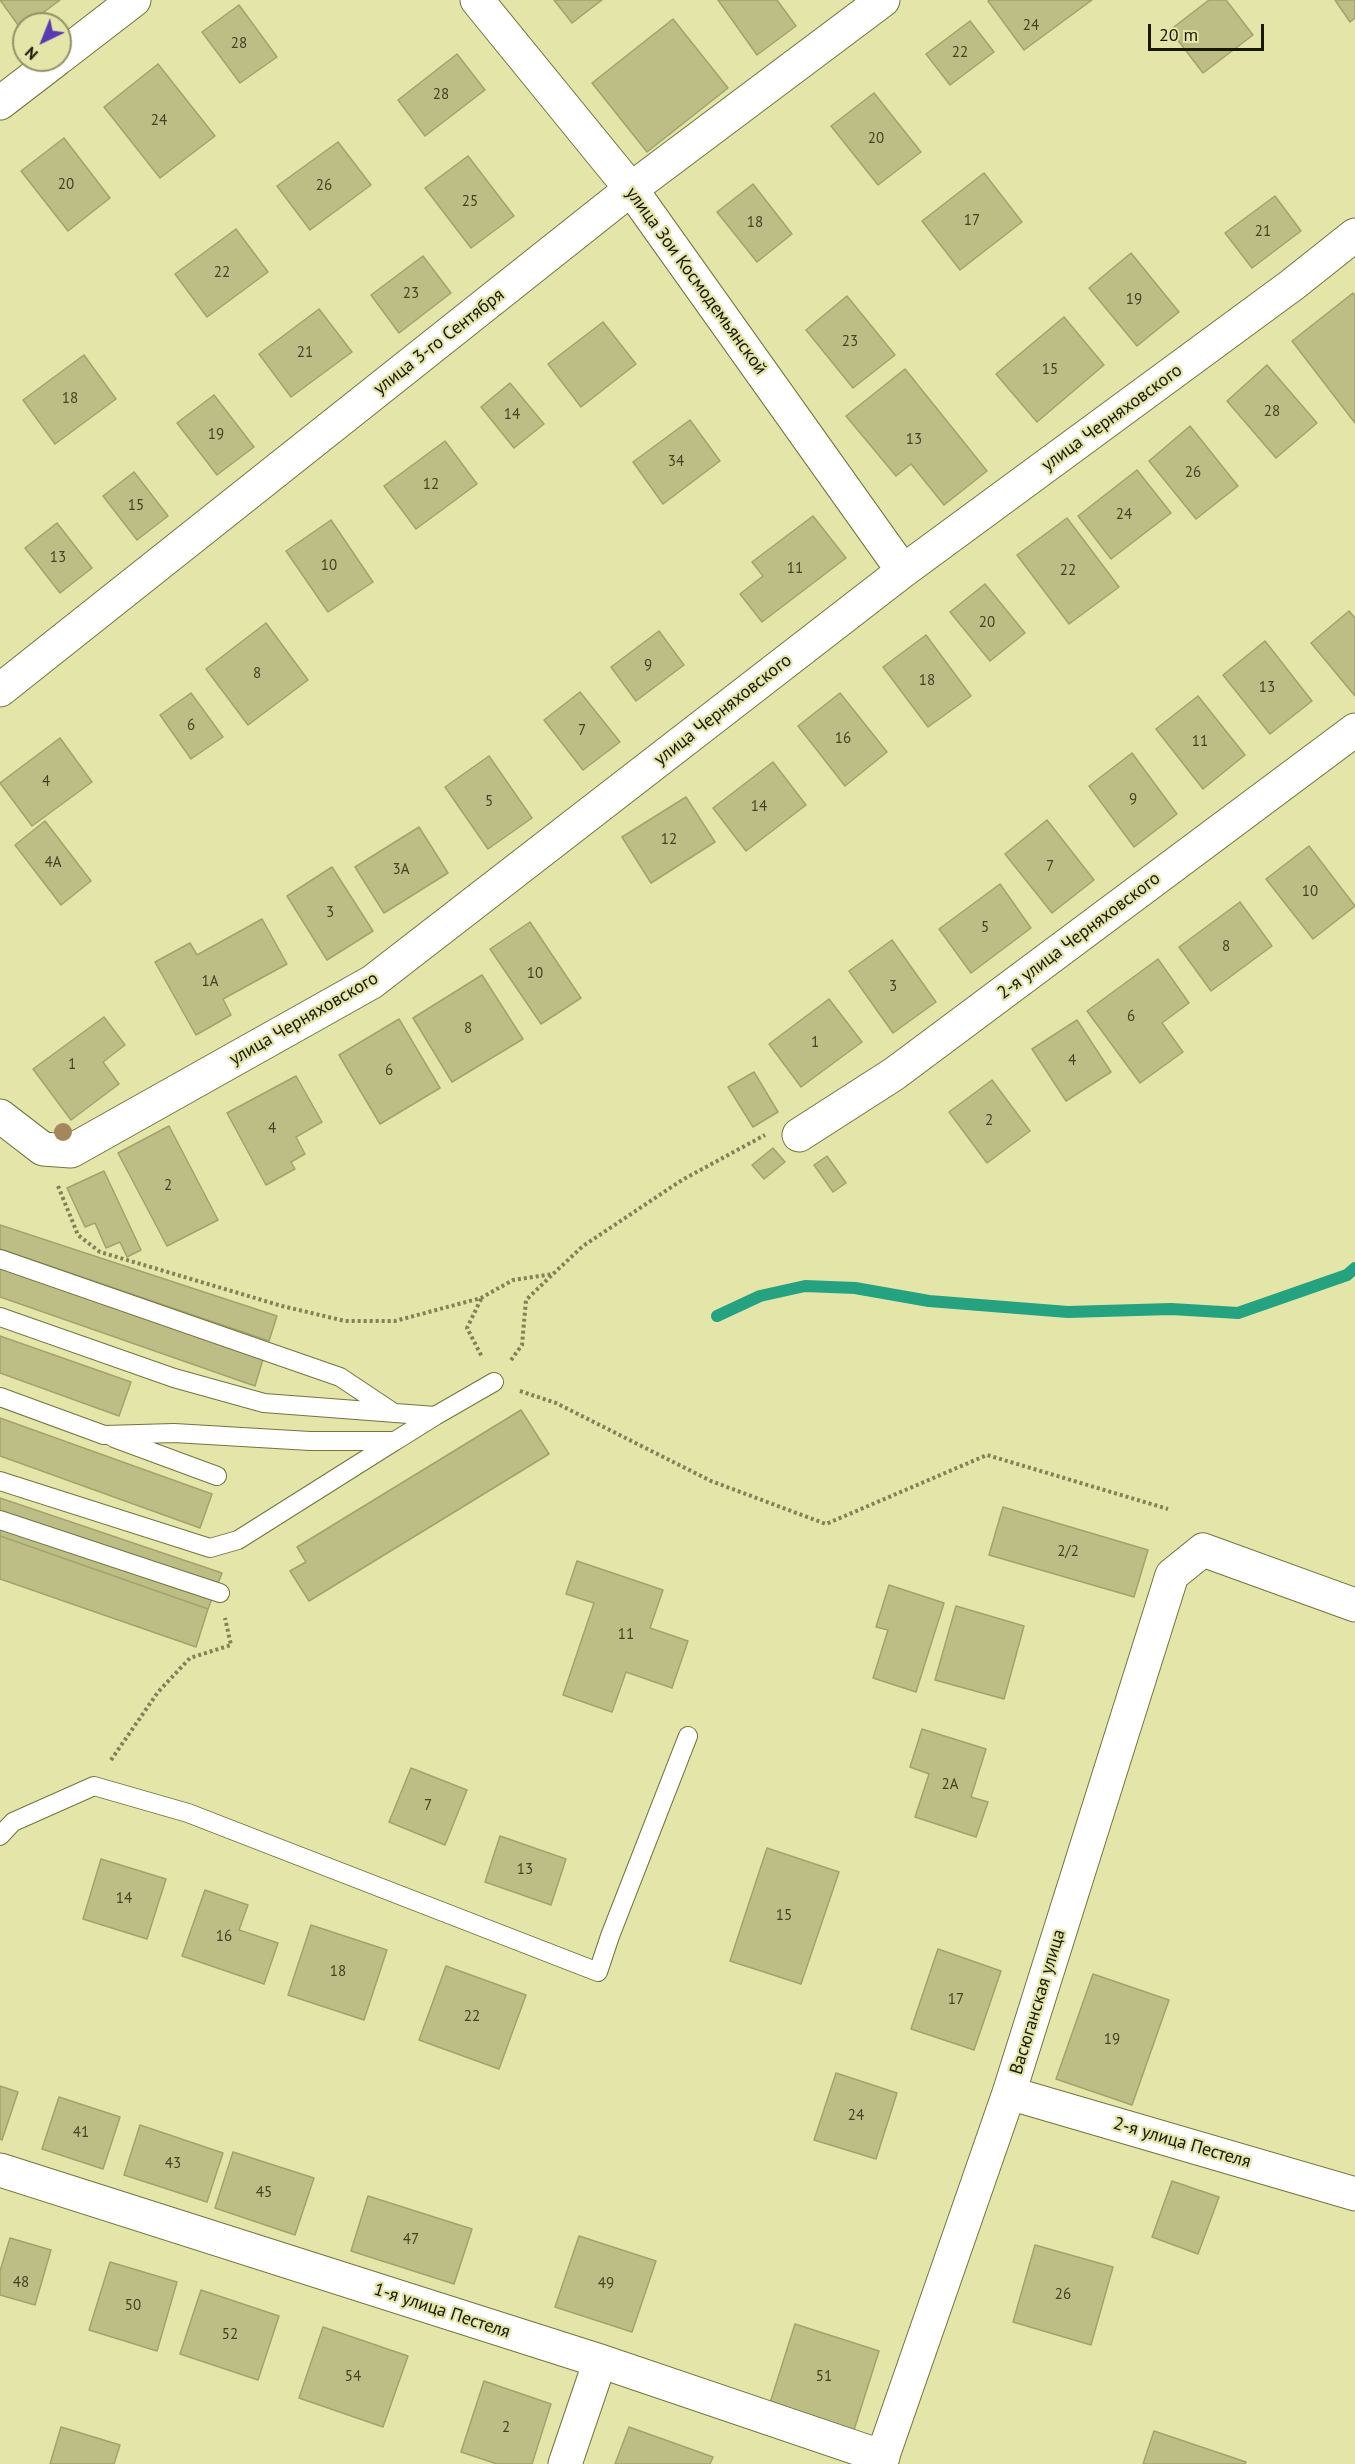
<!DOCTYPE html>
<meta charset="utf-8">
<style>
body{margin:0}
#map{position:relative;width:1355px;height:2464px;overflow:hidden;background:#e3e5a9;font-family:"PT Sans",sans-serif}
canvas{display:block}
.north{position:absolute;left:12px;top:12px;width:60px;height:60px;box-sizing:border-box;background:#e3e5a9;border:2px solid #929367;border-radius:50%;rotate:223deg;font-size:16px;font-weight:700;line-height:24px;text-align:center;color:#191903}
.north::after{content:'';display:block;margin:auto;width:21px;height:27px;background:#593ab2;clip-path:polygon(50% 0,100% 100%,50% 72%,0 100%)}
.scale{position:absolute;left:1148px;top:24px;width:116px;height:27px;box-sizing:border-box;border:3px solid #191903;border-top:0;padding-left:8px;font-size:18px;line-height:21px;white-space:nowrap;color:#191903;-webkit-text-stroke:4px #e3e5a9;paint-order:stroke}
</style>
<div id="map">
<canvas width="1355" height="2464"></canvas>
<div class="north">N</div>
<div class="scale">20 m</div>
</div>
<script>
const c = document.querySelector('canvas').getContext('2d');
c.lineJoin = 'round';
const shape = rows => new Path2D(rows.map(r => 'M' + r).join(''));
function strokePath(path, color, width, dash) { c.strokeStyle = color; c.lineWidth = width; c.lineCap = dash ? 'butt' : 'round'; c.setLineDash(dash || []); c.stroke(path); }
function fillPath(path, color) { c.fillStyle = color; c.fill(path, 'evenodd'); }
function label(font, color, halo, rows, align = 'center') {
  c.font = font + ' "PT Sans",sans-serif'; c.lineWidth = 4.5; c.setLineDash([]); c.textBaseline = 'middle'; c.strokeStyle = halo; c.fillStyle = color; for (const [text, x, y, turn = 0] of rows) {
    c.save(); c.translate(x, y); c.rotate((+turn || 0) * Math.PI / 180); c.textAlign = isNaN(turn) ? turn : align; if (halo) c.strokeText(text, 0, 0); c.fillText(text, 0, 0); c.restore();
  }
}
strokePath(shape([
 [717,1316,760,1296,805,1286,855,1288,929,1301,1068,1312,1171,1309,1238,1313,1347,1275,1355,1268]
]), '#25a380', 12);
const building = shape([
 [0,0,60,0,28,24,24,24,21,29,0,0],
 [554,0,602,0,572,23,554,0],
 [718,0,777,0,796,26,757,55,718,0],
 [990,0,1092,0,1024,50,988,1,990,0],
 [1209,0,1226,0,1253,35,1203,73,1170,30,1209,0],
 [1335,0,1355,0,1355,18,1350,22,1335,0],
 [239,5,277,57,240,83,202,32,239,5],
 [673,19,728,88,647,152,592,83,673,19],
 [970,21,994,52,950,85,926,54,970,21],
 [457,54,485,90,425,136,398,100,457,54],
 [158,64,215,136,160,178,104,107,158,64],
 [874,93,921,152,878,185,831,126,874,93],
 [64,138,110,198,68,231,21,171,64,138],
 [338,142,371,185,310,230,277,186,338,142],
 [468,156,514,216,471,248,425,188,468,156],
 [984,173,1022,222,960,270,922,221,984,173],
 [753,184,792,234,757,262,717,212,753,184],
 [1275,196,1301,231,1252,268,1225,233,1275,196],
 [236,229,268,272,207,317,175,274,236,229],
 [1131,253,1179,312,1137,346,1089,288,1131,253],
 [423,256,451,293,399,333,371,295,423,256],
 [1353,293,1355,296,1355,423,1292,341,1353,293],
 [847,296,895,355,853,388,806,330,847,296],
 [319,309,352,352,291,397,259,354,319,309],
 [1064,317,1104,365,1037,422,996,374,1064,317],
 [603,322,636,364,581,407,548,364,603,322],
 [84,355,116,399,55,444,23,400,84,355],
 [1267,365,1317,423,1276,458,1227,401,1267,365],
 [905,369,987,471,944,505,911,464,896,476,846,416,905,369],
 [510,383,544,424,514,448,481,407,510,383],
 [214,395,254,447,217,475,177,423,214,395],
 [690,420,720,461,663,504,633,462,690,420],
 [1190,426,1238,486,1196,519,1149,461,1190,426],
 [445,441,477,484,416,529,384,486,445,441],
 [1137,470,1171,513,1111,559,1078,516,1137,470],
 [134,472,168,516,137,540,103,496,134,472],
 [813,516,846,558,762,622,740,594,763,576,752,562,813,516],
 [1067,518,1119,587,1069,624,1017,555,1067,518],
 [331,520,373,582,328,612,286,551,331,520],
 [57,523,92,568,60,593,25,548,57,523],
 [985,584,1025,633,990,661,950,612,985,584],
 [1349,611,1355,618,1355,696,1311,643,1349,611],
 [266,623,308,680,248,725,206,669,266,623],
 [659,631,684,665,636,701,611,667,659,631],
 [926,635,971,696,928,727,883,667,926,635],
 [1265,641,1312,701,1270,734,1223,675,1265,641],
 [580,692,620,742,583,770,544,720,580,692],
 [191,693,223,737,191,759,160,715,191,693],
 [840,693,887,752,845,786,798,726,840,693],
 [1198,696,1245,755,1203,789,1156,729,1198,696],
 [60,738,92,782,32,826,0,783,60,738],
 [1132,753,1177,814,1134,847,1089,786,1132,753],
 [489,756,532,818,488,849,445,787,489,756],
 [773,762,806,805,746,851,713,808,773,762],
 [686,797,715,842,651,883,622,837,686,797],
 [1047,820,1094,880,1052,913,1005,854,1047,820],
 [45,821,91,881,61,905,15,845,45,821],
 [419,827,448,873,384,913,355,867,419,827],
 [1309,846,1355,906,1313,939,1266,879,1309,846],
 [332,867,373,931,327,960,287,896,332,867],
 [1000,884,1031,928,971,973,939,929,1000,884],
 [1240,902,1272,946,1211,991,1179,947,1240,902],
 [262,919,287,964,223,999,231,1015,196,1035,155,962,190,943,197,955,262,919],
 [530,922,581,998,541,1024,490,949,530,922],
 [892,940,936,1002,893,1033,849,971,892,940],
 [1158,959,1189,1003,1162,1023,1183,1052,1140,1083,1087,1011,1158,959],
 [482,975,523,1039,452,1082,413,1018,482,975],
 [829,999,862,1042,801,1087,769,1044,829,999],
 [104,1017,125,1045,103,1062,119,1084,71,1120,33,1069,104,1017],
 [399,1019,440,1088,380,1124,339,1055,399,1019],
 [1077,1020,1111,1072,1066,1101,1032,1049,1077,1020],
 [754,1072,778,1112,753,1127,728,1087,754,1072],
 [296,1076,322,1122,296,1137,305,1154,291,1162,295,1169,266,1185,227,1113,296,1076],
 [992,1080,1030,1131,987,1163,949,1112,992,1080],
 [169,1126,218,1220,167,1246,118,1153,169,1126],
 [773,1148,785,1162,764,1179,752,1165,773,1148],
 [827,1156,846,1183,833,1192,814,1165,827,1156],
 [104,1171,141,1250,127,1257,120,1242,106,1248,95,1223,85,1227,67,1188,104,1171],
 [0,1225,277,1316,269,1341,0,1249,0,1225],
 [0,1268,263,1359,255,1386,0,1297,0,1268],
 [0,1336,131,1382,119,1416,0,1373,0,1336],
 [521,1410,549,1454,309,1601,290,1571,306,1562,297,1547,521,1410],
 [0,1418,212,1494,200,1528,0,1456,0,1418],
 [0,1498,222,1573,208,1609,0,1536,0,1498],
 [1003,1507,1148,1550,1134,1597,989,1555,1003,1507],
 [0,1536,208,1609,196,1647,0,1579,0,1536],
 [577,1561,663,1590,650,1628,688,1641,672,1688,626,1672,612,1712,563,1695,594,1603,566,1594,577,1561],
 [889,1585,944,1603,916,1692,873,1678,888,1630,876,1627,889,1585],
 [956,1606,1024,1626,1004,1699,935,1680,956,1606],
 [922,1729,986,1749,971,1797,988,1802,976,1837,915,1817,929,1774,910,1767,922,1729],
 [411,1768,467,1790,445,1845,389,1822,411,1768],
 [500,1836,566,1859,551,1905,485,1882,500,1836],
 [767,1848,839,1872,801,1984,730,1961,767,1848],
 [101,1859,166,1879,147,1939,83,1919,101,1859],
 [205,1890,248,1905,239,1930,278,1943,264,1984,182,1956,205,1890],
 [311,1925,387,1950,364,2020,288,1995,311,1925],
 [938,1949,1001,1971,974,2050,911,2029,938,1949],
 [446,1966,526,1995,499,2069,419,2040,446,1966],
 [1093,1974,1169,2000,1132,2105,1056,2079,1093,1974],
 [836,2073,897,2093,876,2159,814,2140,836,2073],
 [0,2086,18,2092,2,2140,0,2139,0,2086],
 [59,2097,120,2117,103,2169,42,2149,59,2097],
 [140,2125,223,2153,207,2202,124,2175,140,2125],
 [233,2152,314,2178,295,2235,215,2208,233,2152],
 [1172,2181,1219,2197,1198,2254,1152,2237,1172,2181],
 [368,2196,472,2229,454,2284,351,2251,368,2196],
 [579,2236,656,2261,632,2332,555,2307,579,2236],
 [10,2238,51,2250,35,2305,0,2295,0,2271,10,2238],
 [1035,2245,1113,2267,1091,2345,1013,2322,1035,2245],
 [110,2262,177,2282,157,2351,89,2330,110,2262],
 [201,2290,279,2316,258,2380,180,2354,201,2290],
 [795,2324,879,2351,854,2430,770,2403,795,2324],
 [323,2327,408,2356,383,2427,299,2398,323,2327],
 [484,2381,551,2404,532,2464,497,2464,461,2452,484,2381],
 [61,2427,120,2445,114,2464,50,2464,61,2427],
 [629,2427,713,2457,710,2464,615,2464,629,2427],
 [1154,2431,1246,2462,1245,2464,1143,2464,1154,2431]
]);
fillPath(building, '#bdbe85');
strokePath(building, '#a2a36a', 1.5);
const service = shape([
 [0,1259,340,1377,394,1413],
 [0,1317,174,1378,264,1403,435,1416,494,1382],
 [0,1397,104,1435,174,1433,310,1441,395,1441,435,1416],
 [114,1438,217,1476],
 [0,1481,210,1548,238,1540,395,1441],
 [0,1520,220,1593],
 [0,1836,13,1822,94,1786,188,1813,598,1972,610,1936,688,1736]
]);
const minor = shape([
 [477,0,631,189,903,571],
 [60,57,134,0],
 [0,103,56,60],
 [0,690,631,189,883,0],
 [0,1116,43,1149,71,1151,372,982,903,571,1292,285,1355,235],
 [799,1135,894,1074,1355,730],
 [1009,2093,1355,2194],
 [0,2170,600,2361,883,2457],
 [565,2464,600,2361],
 [880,2464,1009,2093,1172,1575,1203,1550,1355,1605]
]);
strokePath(service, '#74743d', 20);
strokePath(minor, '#74743d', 35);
strokePath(shape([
 [58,1186,78,1235,100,1252,282,1306,345,1321,395,1321,481,1298,513,1280,553,1274,583,1246,682,1180,765,1135],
 [481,1299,467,1328,482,1357],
 [511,1360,522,1345,526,1300,552,1275],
 [520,1391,556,1403,711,1481,826,1524,987,1455,1168,1509],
 [111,1760,158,1692,190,1658,231,1645,225,1618]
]), '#818258', 4, [3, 3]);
strokePath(service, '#fff', 18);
strokePath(minor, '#fff', 33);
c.fillStyle = '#a4875a';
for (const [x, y] of [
 [63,1132]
]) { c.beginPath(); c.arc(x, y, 9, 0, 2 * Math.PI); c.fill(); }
label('15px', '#424224', null, [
 ["24",1031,26],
 ["28",239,44],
 ["22",960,53],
 ["28",441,95],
 ["24",159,121],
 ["20",876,139],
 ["20",66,185],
 ["26",324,186],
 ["25",470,202],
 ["17",972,221],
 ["18",755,223],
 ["21",1263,232],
 ["22",222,273],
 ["23",411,294],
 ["19",1134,300],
 ["23",850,342],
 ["21",305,353],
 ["15",1050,370],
 ["18",70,399],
 ["28",1272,412],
 ["14",512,415],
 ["19",216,435],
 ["13",914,440],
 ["34",676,462],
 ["26",1193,473],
 ["12",431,485],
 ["15",136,506],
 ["24",1124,515],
 ["13",58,558],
 ["10",329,566],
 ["11",795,569],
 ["22",1068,571],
 ["20",987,623],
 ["9",648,666],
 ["8",257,674],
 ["18",927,681],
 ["13",1267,688],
 ["6",191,726],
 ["7",582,731],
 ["16",843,739],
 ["11",1200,742],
 ["4",46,782],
 ["9",1133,800],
 ["5",489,802],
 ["14",759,807],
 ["12",669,840],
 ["4А",53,863],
 ["7",1050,867],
 ["3А",401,870],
 ["10",1310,892],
 ["3",330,913],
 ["5",985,928],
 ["8",1226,947],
 ["10",535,974],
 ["1А",210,982],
 ["3",893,987],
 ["6",1131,1017],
 ["8",468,1029],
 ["1",815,1043],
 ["4",1072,1061],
 ["1",72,1065],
 ["6",389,1071],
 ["2",989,1121],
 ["4",272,1129],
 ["2",168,1186],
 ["2/2",1068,1552],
 ["11",626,1635],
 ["2А",950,1785],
 ["7",428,1806],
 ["13",525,1870],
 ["14",124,1899],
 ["15",784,1916],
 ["16",224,1937],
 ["18",338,1972],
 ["17",956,2000],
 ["22",472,2017],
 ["19",1112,2040],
 ["24",856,2116],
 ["41",81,2133],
 ["43",173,2164],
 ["45",264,2193],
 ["47",411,2240],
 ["48",21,2283],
 ["49",606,2284],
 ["26",1063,2295],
 ["50",133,2306],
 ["52",230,2335],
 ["54",353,2377],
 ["51",824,2377],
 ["2",506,2428]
]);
label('18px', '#191903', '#e3e5a9', [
 ["улица Зои Космодемьянской",696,281,54],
 ["улица 3-го Сентября",439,342,-38],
 ["улица Черняховского",1112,418,-36],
 ["улица Черняховского",723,710,-38],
 ["2-я улица Черняховского",1079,936,-37],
 ["улица Черняховского",304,1019,-30],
 ["Васюганская улица",1038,2002,-73],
 ["2-я улица Пестеля",1182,2143,16],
 ["1-я улица Пестеля",442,2311,18]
]);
</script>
